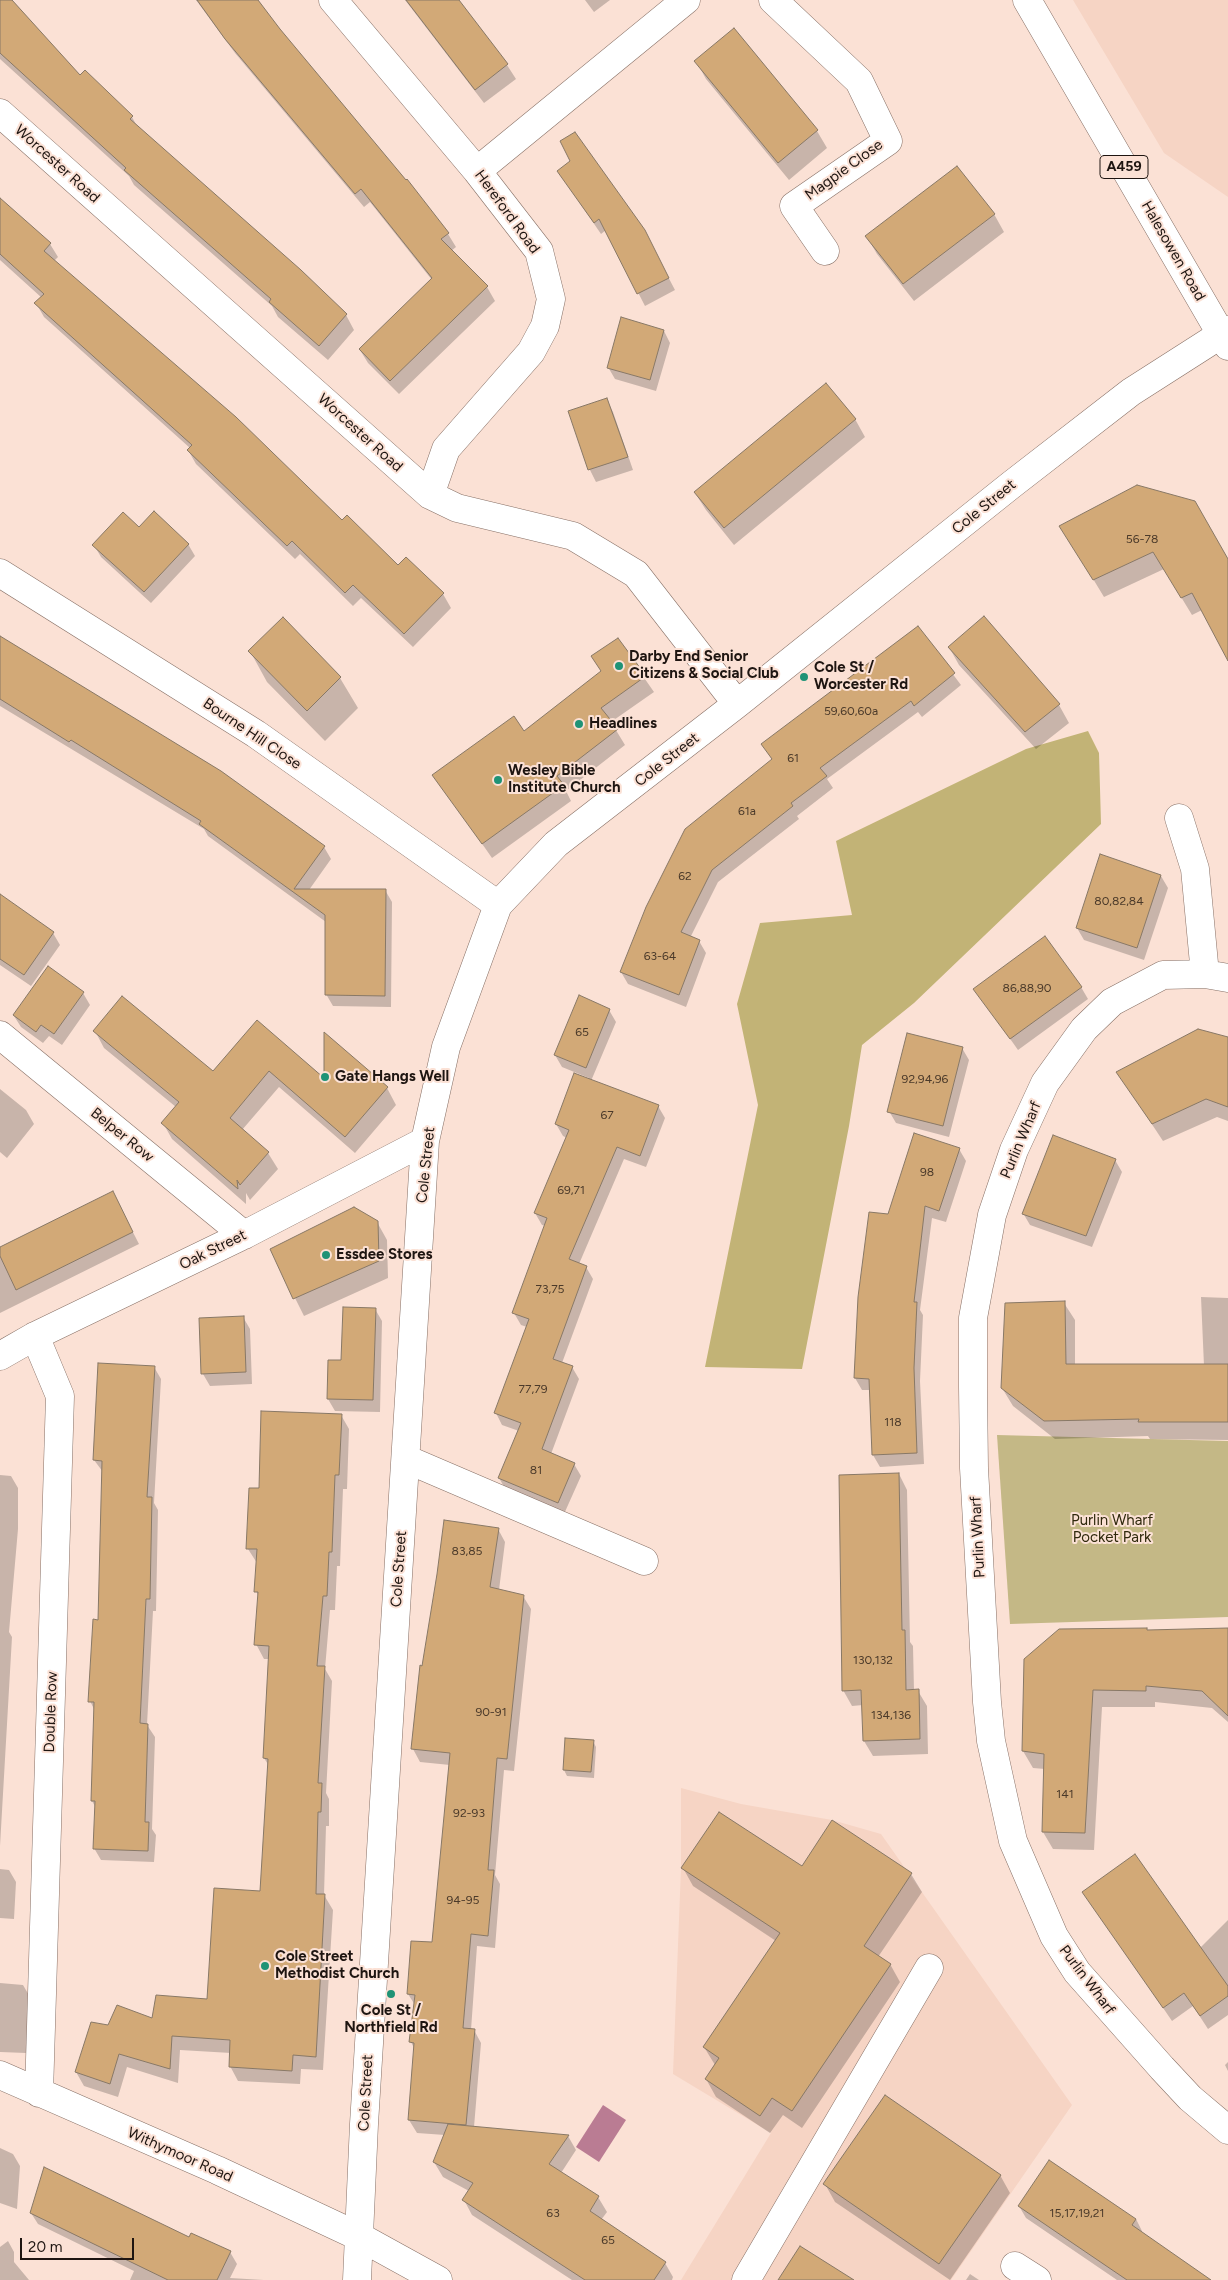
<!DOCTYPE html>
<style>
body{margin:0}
#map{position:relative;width:1228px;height:2280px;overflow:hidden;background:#fbe1d5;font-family:Figtree,sans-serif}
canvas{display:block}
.scale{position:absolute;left:20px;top:2238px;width:114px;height:22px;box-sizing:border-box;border:2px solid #1e1511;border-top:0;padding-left:6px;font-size:15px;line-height:18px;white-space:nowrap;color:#1e1511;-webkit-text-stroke:4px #fbe1d5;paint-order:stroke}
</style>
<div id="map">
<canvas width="1228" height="2280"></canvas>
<div class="scale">20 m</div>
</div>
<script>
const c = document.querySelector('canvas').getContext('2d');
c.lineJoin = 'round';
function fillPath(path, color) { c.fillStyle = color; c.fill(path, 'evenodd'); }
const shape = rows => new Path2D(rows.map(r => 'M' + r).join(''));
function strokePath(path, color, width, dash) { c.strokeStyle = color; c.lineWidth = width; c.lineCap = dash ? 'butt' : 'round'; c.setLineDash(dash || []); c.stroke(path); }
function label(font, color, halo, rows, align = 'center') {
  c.font = font + ' Figtree,sans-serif'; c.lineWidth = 4; c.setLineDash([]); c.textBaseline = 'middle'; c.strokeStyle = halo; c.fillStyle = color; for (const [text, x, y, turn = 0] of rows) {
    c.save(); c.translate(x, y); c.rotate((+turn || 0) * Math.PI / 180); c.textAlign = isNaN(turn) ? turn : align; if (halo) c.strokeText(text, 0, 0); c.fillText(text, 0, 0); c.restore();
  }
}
fillPath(shape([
 [1073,0,1228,0,1228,197,1164,153],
 [681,1788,741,1804,832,1820,881,1834,1072,2105,951,2280,681,2280,771,2133,673,2074,681,1868]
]), '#f6d4c4');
fillPath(shape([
 [997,1435,1228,1441,1228,1617,1010,1624]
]), '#c4b886');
fillPath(shape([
 [1088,731,1099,753,1101,824,914,1003,862,1045,849,1126,802,1369,705,1367,758,1105,737,1004,760,923,852,915,836,841,1026,749]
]), '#c2b376');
fillPath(shape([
 [603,2105,626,2120,599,2162,576,2147]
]), '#ba7c93');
fillPath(shape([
 [196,0,255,0,405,182,407,181,448,234,456,247,451,251,487,287,495,301,399,394,368,363,360,350,432,280,370,202,364,207,235,53],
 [405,0,457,0,507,65,516,79,484,103],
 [585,0,610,0,594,12],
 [0,9,80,77,85,72,132,117,138,128,346,315,354,330,328,360,278,317,272,306,134,185,129,176,0,59],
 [696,61,817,131,827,148,789,180,706,79],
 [558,171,644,231,675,290,645,306,606,230,601,234],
 [0,200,50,244,58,257,54,261,342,522,398,567,443,594,451,608,413,647,361,598,353,606,300,554,295,559,196,464,188,450,190,448,44,317,36,303,42,298,0,260],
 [994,214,1004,232,914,301,877,254,867,237],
 [664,331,670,343,656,391,615,379,608,367],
 [607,400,613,412,633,470,596,482,590,470,569,412],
 [855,419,865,437,734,545,706,510,695,493],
 [1061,526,1228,561,1228,658,1202,610,1192,615,1164,569,1104,597],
 [139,529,188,544,195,556,151,603,101,557,94,545],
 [918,628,961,685,922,717,918,712,827,779,833,788,797,816,799,819,718,882,690,938,699,941,706,953,686,1007,628,984,621,972,773,761,762,744],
 [0,638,222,772,324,847,331,859,309,890,385,890,392,902,391,1007,333,1006,326,994,326,922,208,836,204,829,0,706],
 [617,639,654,692,611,722,625,745,566,791,571,801,492,858,434,775,524,733,602,672],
 [949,647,1059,705,1069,723,1036,749,959,665],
 [250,651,340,678,358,708,325,741,267,682],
 [1161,876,1168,888,1144,960,1084,940,1077,928],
 [0,896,53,933,60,945,31,986,0,965],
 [48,968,83,993,90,1005,62,1045,49,1036,43,1043,21,1027,14,1016],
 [1081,987,1088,999,1018,1050,975,989],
 [609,1010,616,1022,591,1081,658,1106,665,1118,646,1167,624,1159,579,1264,586,1267,593,1279,562,1363,572,1367,579,1379,551,1454,574,1464,581,1476,564,1514,506,1490,499,1478,519,1431,502,1425,496,1413,527,1327,521,1325,514,1313,546,1226,542,1225,535,1213,567,1138,563,1136,556,1124,589,1078,562,1067,555,1055],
 [257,1022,326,1080,387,1088,396,1105,355,1153,279,1087,242,1130,268,1153,278,1169,250,1200,246,1193,246,1204,172,1139,163,1123,176,1107,104,1048,95,1031,214,1073],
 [1228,1038,1228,1121,1217,1117,1163,1141,1118,1073],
 [962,1048,969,1060,949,1137,896,1123,889,1111],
 [0,1089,26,1110,34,1124,7,1158,0,1152],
 [959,1149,966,1161,946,1222,932,1218,920,1310,923,1315,920,1381,924,1464,880,1467,873,1455,871,1390,862,1390,855,1378,889,1215],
 [1115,1160,1122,1172,1092,1247,1030,1225,1023,1213],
 [119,1205,139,1244,0,1313,0,1248],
 [377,1222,387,1240,388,1278,304,1316,271,1250],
 [1201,1297,1228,1298,1228,1440,1150,1439,1148,1436,1055,1439,1013,1406,1002,1388,1064,1303,1075,1320,1075,1365,1204,1366],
 [375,1309,382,1321,380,1412,335,1411,328,1399,342,1361],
 [243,1317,250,1329,252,1384,210,1386,203,1374,200,1319],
 [154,1367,161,1379,154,1503,158,1510,156,1611,153,1611,147,1725,155,1737,152,1829,156,1835,154,1862,101,1860,94,1848,96,1808,92,1801,95,1711,90,1701,99,1621,103,1472,94,1460],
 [341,1415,349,1429,347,1489,343,1489,340,1566,337,1566,335,1610,330,1610,325,1669,332,1681,326,1793,329,1799,329,1826,326,1826,324,1895,333,1910,323,2070,301,2069,300,2084,238,2081,230,2066,231,2053,180,2050,178,2083,127,2067,118,2097,84,2086,76,2072,109,2026,153,2019,208,2000,261,1892,269,1766,264,1758,270,1659,264,1659,256,1644,259,1597,256,1591,257,1563,248,1549,260,1489],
 [899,1474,907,1490,910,1642,913,1646,914,1691,918,1691,927,1706,928,1754,873,1756,864,1741,863,1705,852,1706,843,1690],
 [0,1475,11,1476,18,1488,18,1529,9,1632,12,1637,0,1846],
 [498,1529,505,1542,499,1590,523,1596,531,1609,514,1771,504,1770,495,1875,500,1884,495,1948,477,1946,471,2030,474,2030,481,2043,474,2127,568,2136,576,2150,561,2173,598,2197,607,2212,601,2220,665,2263,673,2277,672,2280,572,2280,472,2215,464,2200,469,2191,443,2177,434,2162,445,2135,417,2133,409,2120,415,2050,411,2042,415,2005,408,1994,433,1944,450,1765,420,1762,413,1749,423,1667],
 [1228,1630,1228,1722,1212,1708,1155,1702,1155,1707,1102,1707,1094,1850,1053,1849,1043,1832,1045,1769,1033,1768,1023,1751,1025,1660],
 [566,1739,593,1741,596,1747,594,1778,567,1776,564,1770],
 [833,1822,911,1874,922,1892,878,1957,890,1964,900,1982,802,2128,783,2115,770,2133,716,2097,706,2079,715,2065,704,2047,776,1941,693,1886,683,1868,802,1868],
 [0,1869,9,1870,16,1882,14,1919,0,1918],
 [1084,1892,1200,1948,1228,1920,1228,2015,1208,2029,1193,2006,1172,2021],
 [0,1983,23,1985,30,1997,26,2053,0,2052],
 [1228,2062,1228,2071,1225,2065],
 [0,2148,13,2154,20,2166,17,2209,0,2203],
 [1000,2175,1010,2193,950,2280,835,2202,825,2184],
 [1019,2206,1136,2219,1142,2231,1141,2233,1209,2280,1117,2280,1026,2218],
 [31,2213,190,2238,230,2252,237,2264,230,2278,264,2280,130,2280,134,2271,38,2224],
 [8,2241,14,2252,14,2262,29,2280,0,2280,0,2247],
 [970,2274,979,2280,966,2280]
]), '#0003');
const building = shape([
 [0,0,12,0,80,75,85,70,133,116,130,119,301,270,347,314,319,346,269,302,271,299,124,170,126,168,0,53,0,0],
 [197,0,258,0,280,29,406,180,407,179,449,233,441,239,488,286,390,381,359,349,432,278,361,189,355,194,225,39,197,0],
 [406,0,459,0,508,64,475,90,406,0],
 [734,28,818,130,778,163,694,61,734,28],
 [575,132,645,230,669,278,637,294,599,219,594,223,557,171,570,161,560,141,575,132],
 [957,166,995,214,903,284,865,236,957,166],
 [0,198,51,243,44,251,236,417,342,520,347,515,398,565,406,557,444,593,404,634,353,585,345,593,292,541,287,546,187,450,192,445,34,303,44,294,0,254,0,198],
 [621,317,664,330,650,380,607,368,621,317],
 [826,383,856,419,724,528,694,492,826,383],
 [607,398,628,457,588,470,568,411,607,398],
 [1137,485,1195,501,1228,559,1228,661,1192,593,1181,598,1153,552,1093,580,1059,526,1137,485],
 [154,511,189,544,144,592,92,545,123,512,139,527,154,511],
 [984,616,1060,704,1025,732,948,647,984,616],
 [283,617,341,677,307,711,248,651,283,617],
 [918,626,955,673,914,706,911,701,820,768,827,776,791,803,793,806,712,870,681,932,700,940,679,995,620,972,646,907,685,829,772,759,761,744,918,626],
 [0,636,221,771,325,846,294,889,386,889,385,996,325,995,325,915,199,824,201,821,71,740,69,742,0,699,0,636],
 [618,638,646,676,601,708,618,729,557,776,564,785,482,844,432,775,514,716,524,731,601,671,591,656,618,638],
 [1100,854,1161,875,1137,948,1076,928,1100,854],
 [0,894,54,932,24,975,0,959,0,894],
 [1045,936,1082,987,1010,1039,973,989,1045,936],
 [48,966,84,992,54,1034,41,1025,36,1032,13,1015,48,966],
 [579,995,610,1009,586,1068,554,1055,579,995],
 [122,996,213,1071,257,1020,324,1078,324,1032,388,1087,345,1137,269,1071,230,1118,269,1152,240,1185,237,1180,238,1189,161,1123,179,1102,93,1031,122,996],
 [1198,1029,1228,1037,1228,1107,1206,1099,1152,1124,1116,1072,1198,1029],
 [907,1033,963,1047,943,1126,887,1112,907,1033],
 [574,1073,659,1105,640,1156,617,1147,569,1259,587,1266,553,1359,573,1366,542,1449,575,1463,558,1503,498,1478,521,1423,494,1413,529,1319,512,1313,547,1218,534,1213,569,1130,555,1124,574,1073],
 [914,1133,960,1148,939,1211,925,1206,914,1302,917,1302,914,1368,917,1453,872,1455,869,1379,854,1378,858,1297,869,1212,888,1214,914,1133],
 [1053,1135,1116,1159,1086,1236,1022,1214,1053,1135],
 [113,1191,133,1232,16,1290,0,1256,0,1247,113,1191],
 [354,1207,378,1221,379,1261,293,1299,270,1249,354,1207],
 [1065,1301,1066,1364,1228,1364,1228,1422,1138,1422,1139,1419,1044,1421,1001,1388,1005,1303,1065,1301],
 [343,1307,376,1308,373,1400,327,1399,328,1360,341,1360,343,1307],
 [244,1316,246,1372,201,1374,199,1318,244,1316],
 [98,1363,155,1366,147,1497,152,1497,150,1599,146,1599,140,1723,148,1724,145,1822,149,1822,148,1851,93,1849,95,1801,91,1801,94,1702,88,1702,93,1619,98,1620,102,1461,93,1460,98,1363],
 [261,1411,342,1414,339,1475,335,1475,332,1552,329,1552,327,1596,323,1596,317,1666,325,1666,318,1783,322,1783,321,1812,318,1812,316,1894,325,1894,316,2057,293,2055,292,2071,229,2067,230,2040,172,2036,170,2069,119,2054,110,2084,75,2072,91,2022,108,2025,117,2005,152,2018,156,1995,207,1999,214,1888,260,1891,268,1759,263,1758,269,1646,254,1645,258,1592,254,1592,257,1549,246,1549,249,1488,259,1488,261,1411],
 [899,1473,902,1630,905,1630,906,1690,919,1689,920,1739,863,1741,861,1690,842,1691,839,1475,899,1473],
 [444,1520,499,1528,490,1587,524,1595,507,1759,497,1758,488,1870,494,1870,488,1936,471,1934,463,2028,475,2029,466,2125,408,2120,414,2043,409,2042,415,1995,407,1994,411,1941,432,1942,450,1753,411,1749,420,1665,422,1666,437,1574,444,1520],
 [1147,1628,1147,1630,1228,1628,1228,1716,1202,1691,1146,1686,1146,1691,1093,1690,1085,1833,1042,1832,1044,1754,1022,1751,1024,1659,1059,1629,1147,1628],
 [565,1738,594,1740,591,1772,563,1770,565,1738],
 [719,1812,802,1866,832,1820,912,1873,864,1946,891,1964,792,2111,772,2098,760,2116,705,2079,719,2058,703,2047,780,1933,681,1868,719,1812],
 [1135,1854,1228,1986,1228,1996,1200,2016,1184,1993,1163,2008,1082,1892,1135,1854],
 [885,2095,1001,2175,939,2264,823,2184,885,2095],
 [448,2124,569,2135,549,2164,599,2196,590,2211,666,2262,654,2280,585,2280,462,2200,473,2183,433,2162,448,2124],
 [1049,2160,1136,2219,1132,2225,1211,2280,1127,2280,1018,2206,1049,2160],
 [44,2167,189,2237,191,2233,231,2251,217,2280,168,2280,30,2213,44,2167],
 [800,2246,854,2280,778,2280,800,2246]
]);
fillPath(building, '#d2a977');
strokePath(building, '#887866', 1);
const minor = shape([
 [333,0,477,171,539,251,551,299,545,326,531,352,446,449,430,495],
 [773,0,859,81,888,141,794,206,825,251],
 [0,113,430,495,457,508,573,536,636,574,737,704],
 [477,171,686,0],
 [0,573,256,734,498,905],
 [1179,818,1195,869,1205,974],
 [1228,978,1205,974,1163,975,1112,1002,1084,1029,1045,1083,1014,1150,992,1215,973,1318,973,1387,974,1468,987,1702,991,1741,1013,1841,1054,1936,1077,1972,1162,2068,1190,2098,1228,2130],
 [0,1035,244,1235],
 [35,1336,60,1396,39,2093],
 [0,1356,35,1336,244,1235,425,1141],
 [406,1459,644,1561],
 [0,2075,217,2170,360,2237,438,2280],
 [1015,2266,1037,2280],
 [357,2280,364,2124,425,1141,446,1047,498,905,556,844,737,704,1011,485,1131,392,1228,330],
 [746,2280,929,1968]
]);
const major = shape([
 [1027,0,1228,346]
]);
strokePath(minor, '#877066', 29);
strokePath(major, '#877066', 29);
strokePath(minor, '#fff', 28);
strokePath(major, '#fff', 28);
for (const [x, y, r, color] of [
 [619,666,5,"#1f9376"],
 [804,677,5,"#1f9376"],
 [579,724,5,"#1f9376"],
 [498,780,5,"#1f9376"],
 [325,1077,5,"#1f9376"],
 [326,1255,5,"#1f9376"],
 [265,1966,5,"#1f9376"],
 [391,1994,5,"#1f9376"]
]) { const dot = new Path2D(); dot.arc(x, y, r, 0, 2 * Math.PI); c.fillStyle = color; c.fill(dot); strokePath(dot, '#fbe1d5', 2); }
label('12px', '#4b3a2a', null, [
 ["56-78",1142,539],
 ["59,60,60a",851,711],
 ["61",793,758],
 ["61a",747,811],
 ["62",685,876],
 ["80,82,84",1119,901],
 ["63-64",660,956],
 ["86,88,90",1027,988],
 ["65",582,1032],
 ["92,94,96",925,1079],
 ["67",607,1115],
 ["98",927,1172],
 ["69,71",571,1190],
 ["73,75",550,1289],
 ["77,79",533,1389],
 ["118",893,1422],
 ["81",536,1470],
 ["83,85",467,1551],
 ["130,132",873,1660],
 ["90-91",491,1712],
 ["134,136",891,1715],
 ["141",1065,1794],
 ["92-93",469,1813],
 ["94-95",463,1900],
 ["63",553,2213],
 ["15,17,19,21",1077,2213],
 ["65",608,2240]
]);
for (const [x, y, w] of [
 [1124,167,48]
]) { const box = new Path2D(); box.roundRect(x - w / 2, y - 11.5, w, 23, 4); c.fillStyle = '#fbe1d5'; c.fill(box); strokePath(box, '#1e1511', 1); }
label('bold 14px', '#1e1511', null, [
 ["A459",1124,167]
]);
label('15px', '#1e1511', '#fbe1d5', [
 ["Worcester Road",57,164,42],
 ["Magpie Close",844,170,-36],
 ["Hereford Road",507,212,54],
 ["Halesowen Road",1173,251,60],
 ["Worcester Road",360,433,42],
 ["Cole Street",984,507,-39],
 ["Bourne Hill Close",252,734,34],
 ["Cole Street",667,760,-38],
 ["Belper Row",122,1135,39],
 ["Purlin Wharf",1021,1140,-67],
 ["Cole Street",426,1165,-84],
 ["Oak Street",213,1250,-26],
 ["Purlin Wharf",978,1537,-93],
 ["Cole Street",399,1569,-86],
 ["Double Row",51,1712,-88],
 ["Purlin Wharf",1087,1980,53],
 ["Cole Street",366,2093,-87],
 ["Withymoor Road",180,2155,24]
]);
label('bold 15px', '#1e1511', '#fbe1d5', [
 ["Darby End Senior",629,657],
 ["Citizens & Social Club",629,674],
 ["Cole St /",814,668],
 ["Worcester Rd",814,685],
 ["Headlines",589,724],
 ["Wesley Bible",508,771],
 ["Institute Church",508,788],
 ["Gate Hangs Well",335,1077],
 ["Essdee Stores",336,1255],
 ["Cole Street",275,1957],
 ["Methodist Church",275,1974],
 ["Cole St /",391,2011,"center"],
 ["Northfield Rd",391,2028,"center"]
], 'left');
label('15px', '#30290d', '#fbe1d5', [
 ["Purlin Wharf",1112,1521],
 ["Pocket Park",1112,1538]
]);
</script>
